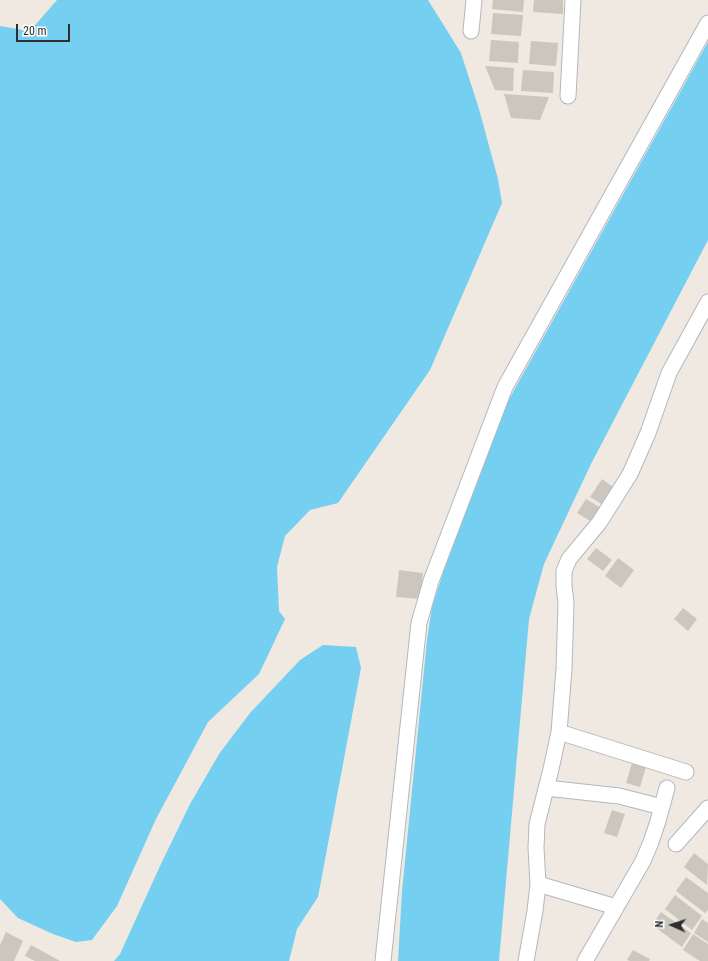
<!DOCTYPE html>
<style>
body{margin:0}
#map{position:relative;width:708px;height:961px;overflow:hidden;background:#efe9e1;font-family:"Roboto Condensed",sans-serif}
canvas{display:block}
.north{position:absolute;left:652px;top:905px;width:40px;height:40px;-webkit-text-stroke:3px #fff;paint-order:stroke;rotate:273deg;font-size:11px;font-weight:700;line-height:16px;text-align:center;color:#2e2e2e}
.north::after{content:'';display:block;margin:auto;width:14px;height:18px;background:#2e2e2e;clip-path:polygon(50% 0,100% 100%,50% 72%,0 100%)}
.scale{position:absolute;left:16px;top:24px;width:54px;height:18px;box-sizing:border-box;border:2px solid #2e2e2e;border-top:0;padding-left:5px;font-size:12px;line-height:14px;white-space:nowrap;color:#2e2e2e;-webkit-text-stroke:3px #fff;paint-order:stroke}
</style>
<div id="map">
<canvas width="708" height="961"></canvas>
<div class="north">N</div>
<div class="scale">20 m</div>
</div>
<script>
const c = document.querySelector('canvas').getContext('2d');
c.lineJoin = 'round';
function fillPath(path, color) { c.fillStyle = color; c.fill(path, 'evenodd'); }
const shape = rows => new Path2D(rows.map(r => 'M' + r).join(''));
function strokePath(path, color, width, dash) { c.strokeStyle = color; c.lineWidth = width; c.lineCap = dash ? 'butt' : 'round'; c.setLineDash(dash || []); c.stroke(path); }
fillPath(shape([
 [57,0,428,0,461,53,479,109,498,179,502,203,430,370,338,503,310,510,285,536,277,567,279,611,285,619,259,674,208,722,156,819,117,906,92,940,76,942,53,934,18,918,0,899,0,26,30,31],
 [708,42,708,240,591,464,544,564,529,619,499,961,398,961,402,891,427,640,432,607,448,558,471,489,503,410],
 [323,645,356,647,361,668,318,897,297,929,289,961,114,961,120,954,160,866,190,804,219,754,250,713,300,660]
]), '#75cff0');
fillPath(shape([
 [493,0,524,0,523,12,492,9],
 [534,0,563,0,563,14,533,12],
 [493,13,523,15,521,36,491,34],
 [491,40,519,42,518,63,489,61],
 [531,41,558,43,556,66,529,64],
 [485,66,514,68,513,91,495,90],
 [523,70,554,72,553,93,521,91],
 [504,94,549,97,540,120,511,118],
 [602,479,616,489,605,506,590,497],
 [586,499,601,508,592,522,577,513],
 [596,548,612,560,603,571,587,559],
 [618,558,634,570,621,588,605,576],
 [399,570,423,573,420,599,396,597],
 [683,608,697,619,688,631,674,619],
 [632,763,646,767,640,787,626,783],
 [612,810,625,814,617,837,604,833],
 [694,853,708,864,707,885,684,867],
 [686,877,708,893,708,910,705,913,676,891],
 [675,895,702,916,692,930,665,909],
 [661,912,691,933,682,947,652,925],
 [702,919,708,923,708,942,694,933],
 [6,932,23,941,14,961,0,961,0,945],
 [693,934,708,944,708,961,700,961,683,950],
 [31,945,60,961,35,961,25,956],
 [633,950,650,959,649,961,630,961,627,960]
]), '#cbc7bf');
const street = shape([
 [471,31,474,0],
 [568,96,573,0],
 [559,732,686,772],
 [546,788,619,796,662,807],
 [676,844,708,808],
 [538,884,616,907],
 [383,961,419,623,431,581,505,387,708,23],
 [526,961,535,911,538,884,536,848,537,824,551,769,559,732,564,669,566,603,564,586,564,571,569,559,599,523,630,474,648,433,669,373,708,302],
 [585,961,643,861,651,842,658,821,667,788]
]);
strokePath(street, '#b4b7c1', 17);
strokePath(street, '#fff', 15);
</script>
